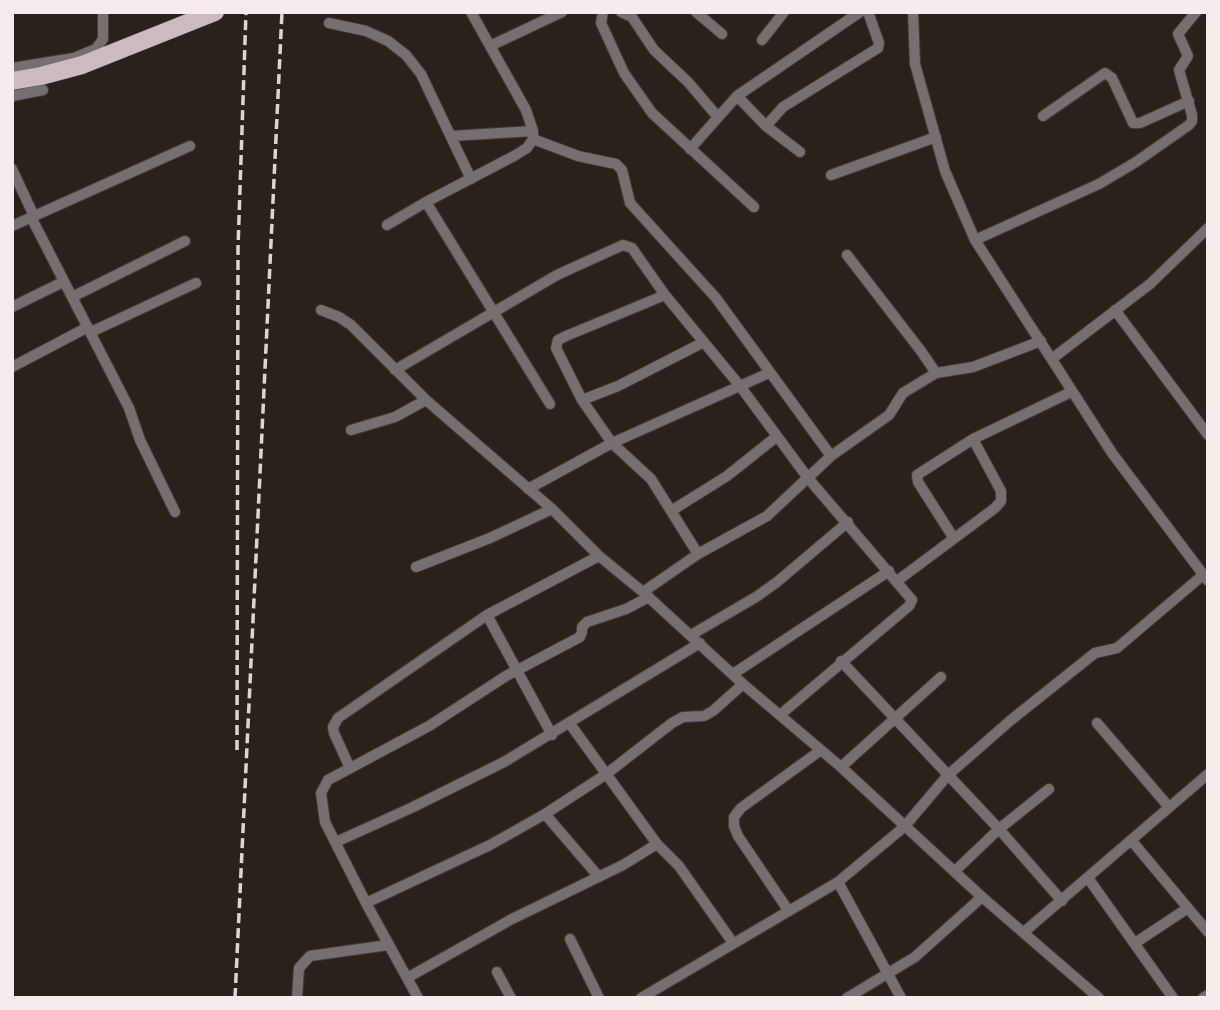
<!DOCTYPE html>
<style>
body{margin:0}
#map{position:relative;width:1220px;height:1010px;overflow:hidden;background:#2a211b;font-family:Mulish,sans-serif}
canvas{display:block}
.frame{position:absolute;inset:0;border:14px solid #f4ede9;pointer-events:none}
</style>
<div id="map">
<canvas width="1220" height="1010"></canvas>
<div class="frame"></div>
</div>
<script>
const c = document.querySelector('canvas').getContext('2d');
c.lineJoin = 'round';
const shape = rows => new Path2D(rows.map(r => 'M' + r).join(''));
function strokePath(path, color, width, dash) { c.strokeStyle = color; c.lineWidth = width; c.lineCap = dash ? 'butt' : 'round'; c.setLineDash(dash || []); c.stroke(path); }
const street = shape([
 [603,12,601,23,624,73,652,113,754,207],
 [621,12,632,17,654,50,688,82,717,116],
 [696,12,722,34],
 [913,12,915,64,945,171,975,240,1112,453,1208,581],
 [329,23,366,31,388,41,406,55,421,74,471,179],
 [762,40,784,12],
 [490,46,562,12],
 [12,68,74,58,96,49,103,39,103,12],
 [12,96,43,90],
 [737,96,766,126,800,152],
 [1043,116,1105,73,1112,78,1133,123,1140,123,1189,101],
 [766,126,783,107,878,48,879,43,868,12],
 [452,136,533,131],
 [533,139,578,156,616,164,622,170,630,203,716,298,831,456],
 [690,149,737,96,860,12],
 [12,169,34,216],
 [831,175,936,137],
 [426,202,550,404],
 [31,217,129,408,140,440,175,512],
 [387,225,426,202,514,156,527,148,533,139,533,131,526,110,471,12],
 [12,226,190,146],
 [975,240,1099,184,1136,162,1189,125,1192,121,1192,115,1179,70,1188,56,1178,34,1196,12],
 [847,255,921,351,936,373],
 [665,295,566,336,558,340,556,348,582,400,612,443,651,479,698,554],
 [72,297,185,241],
 [12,307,63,282],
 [321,310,339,317,351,325,426,400],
 [1115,310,1208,435],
 [91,332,196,283],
 [1053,358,1150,284,1208,228],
 [12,367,88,327],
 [395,370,557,275,623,245,632,248,665,295,740,386,808,478,912,600,909,606,780,715],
 [582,400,618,386,704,342],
 [351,430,395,417,426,400,552,509,599,556,643,592,743,684,841,767,982,897,1099,998],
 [528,489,612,443,769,373],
 [671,511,727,476,776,437],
 [953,537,918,482,917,475,973,439,1071,392],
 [416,567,490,538,552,509],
 [897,581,995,508,1001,501,1001,491,973,439],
 [643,592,698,554,767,516,831,456,889,415,903,393,936,373,973,367,1041,341],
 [487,615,552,735],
 [691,635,756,597,777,582,848,522],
 [841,661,999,829,1062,901],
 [733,674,889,571],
 [1097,723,1169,807],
 [570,724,657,844],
 [841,767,941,677],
 [350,768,334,733,333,727,338,718,487,615,599,556],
 [545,814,599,877],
 [1131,840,1208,932],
 [336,842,411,808,504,762,700,643],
 [956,870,999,829,1049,789],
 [1088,878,1173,998],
 [838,882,901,998],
 [366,903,490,845,545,814,605,775,672,723,683,717,704,716,713,711,743,684],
 [788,910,738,836,734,826,734,817,741,808,821,750],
 [1024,932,1208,774],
 [570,939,599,998],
 [1135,943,1188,908],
 [497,972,511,998],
 [407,978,512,919,623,865,657,844,679,866,733,943],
 [297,998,299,968,310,956,388,945],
 [418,998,366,903,325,822,321,793,328,780,429,726,506,676,580,637,582,632,582,627,587,622,626,609,649,597],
 [641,998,838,882,904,827,948,775,1011,720,1095,653,1117,648,1203,575],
 [847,998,915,957,982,897],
 [1203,998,1208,995]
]);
const primary = shape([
 [12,81,41,76,82,65,215,12]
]);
strokePath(street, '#463e38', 12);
strokePath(primary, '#463e38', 19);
strokePath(street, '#756f70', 10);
strokePath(primary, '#c9bbbe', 18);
strokePath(shape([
 [237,750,238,248,246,12],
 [235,998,282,12]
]), '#dcd5d1', 3.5, [10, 5]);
</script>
